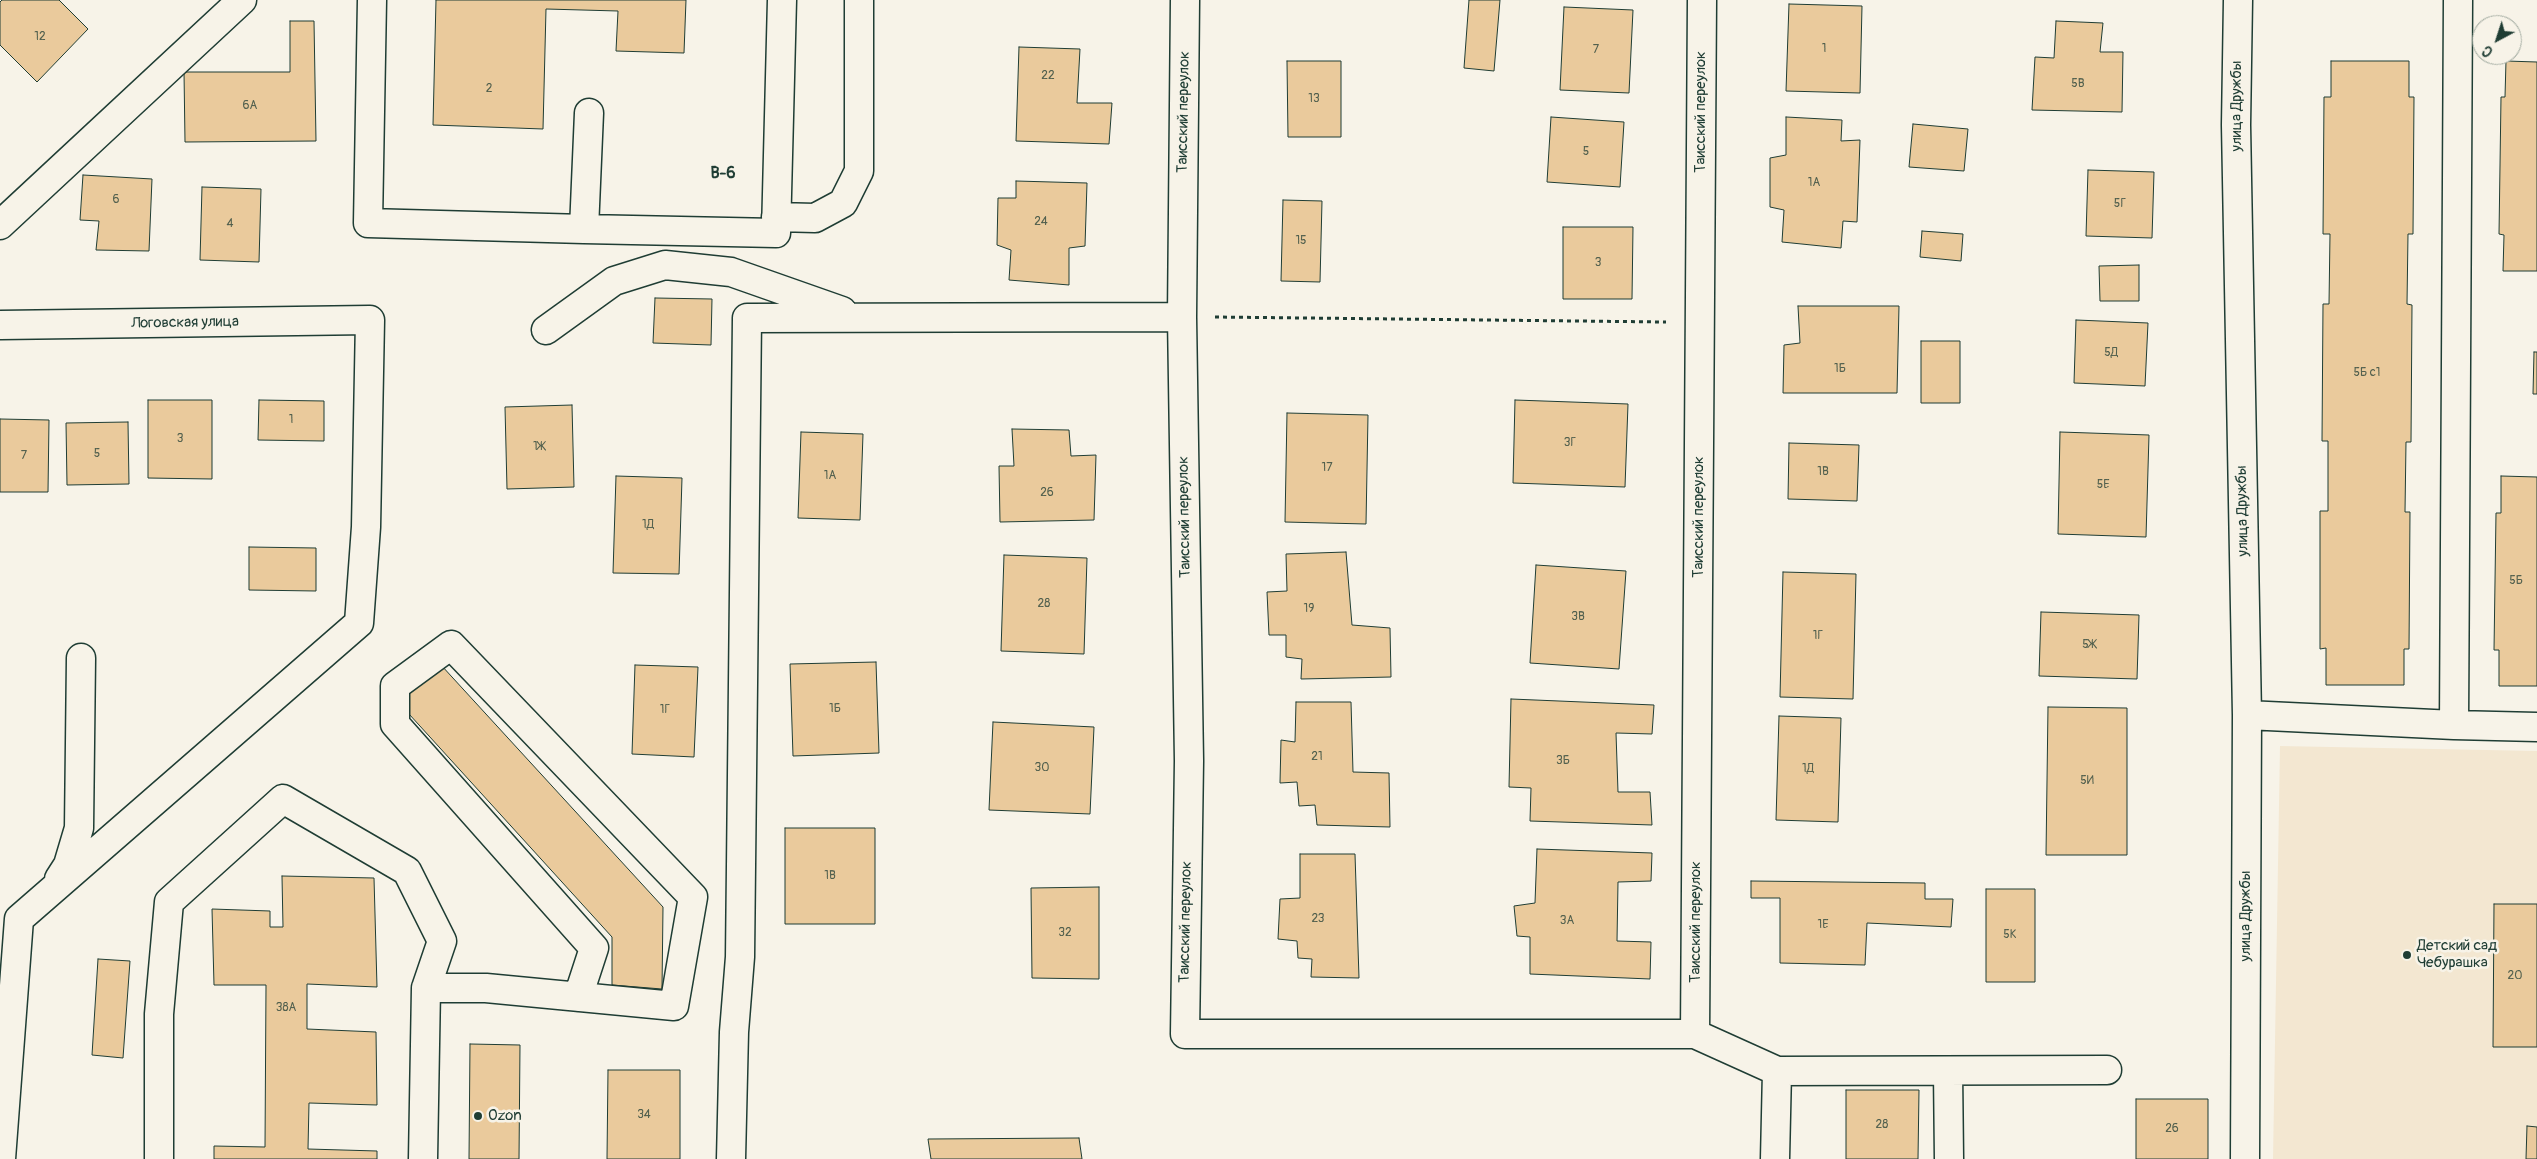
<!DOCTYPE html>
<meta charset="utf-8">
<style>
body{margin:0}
#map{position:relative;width:2537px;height:1159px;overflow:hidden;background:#f7f3e8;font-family:Pangolin,sans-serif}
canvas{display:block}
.north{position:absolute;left:2472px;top:15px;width:50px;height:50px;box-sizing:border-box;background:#f7f3e8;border:1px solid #a1aaa0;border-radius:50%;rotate:220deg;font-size:14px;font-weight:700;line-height:20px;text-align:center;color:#1f3d34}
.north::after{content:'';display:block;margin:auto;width:18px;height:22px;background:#1f3d34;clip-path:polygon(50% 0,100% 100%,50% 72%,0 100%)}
</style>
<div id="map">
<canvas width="2537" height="1159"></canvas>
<div class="north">С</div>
</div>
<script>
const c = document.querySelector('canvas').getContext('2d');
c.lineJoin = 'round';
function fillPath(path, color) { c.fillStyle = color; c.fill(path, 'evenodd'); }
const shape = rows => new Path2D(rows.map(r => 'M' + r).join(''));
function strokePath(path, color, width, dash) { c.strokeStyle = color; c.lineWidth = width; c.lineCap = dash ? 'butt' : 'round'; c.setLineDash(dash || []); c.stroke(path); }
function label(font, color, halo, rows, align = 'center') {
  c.font = font + ' Pangolin,sans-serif'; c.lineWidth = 5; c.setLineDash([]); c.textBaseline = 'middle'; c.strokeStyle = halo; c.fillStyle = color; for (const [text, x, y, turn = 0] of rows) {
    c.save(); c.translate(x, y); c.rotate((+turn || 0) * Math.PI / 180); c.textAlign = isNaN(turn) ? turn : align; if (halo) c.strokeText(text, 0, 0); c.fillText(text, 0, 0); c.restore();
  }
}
fillPath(shape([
 [2280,746,2537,751,2537,1159,2273,1159]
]), '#f3e7d1');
const building = shape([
 [2,0,59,0,88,29,37,82,0,45,0,2,2,0],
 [436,0,686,0,684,53,616,51,618,11,546,9,543,129,433,125,436,0],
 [1469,0,1500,0,1494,71,1464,68,1469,0],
 [1789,4,1862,6,1860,93,1786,91,1789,4],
 [1564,7,1633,10,1629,93,1560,90,1564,7],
 [290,21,314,21,316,141,185,142,184,72,290,72,290,21],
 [2056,21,2103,23,2100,52,2123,52,2122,112,2032,110,2035,57,2054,58,2056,21],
 [1019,47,1080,49,1077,103,1112,103,1109,144,1016,141,1019,47],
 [1287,61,1341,61,1341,137,1288,137,1287,61],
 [2331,61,2409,61,2409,97,2414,97,2413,234,2408,234,2407,304,2412,305,2411,442,2406,442,2405,512,2410,512,2409,649,2404,649,2404,685,2326,685,2326,648,2320,649,2320,511,2328,511,2328,441,2322,441,2323,304,2329,304,2330,234,2323,234,2324,97,2331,97,2331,61],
 [2506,61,2537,62,2537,271,2503,271,2504,235,2499,234,2501,97,2505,97,2506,61],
 [1551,117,1624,122,1620,187,1547,182,1551,117],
 [1786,117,1842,120,1841,141,1860,140,1857,222,1843,221,1841,248,1782,242,1784,210,1770,207,1770,158,1786,155,1786,117],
 [1913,124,1968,129,1964,171,1909,167,1913,124],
 [2088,170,2154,172,2152,238,2086,236,2088,170],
 [83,175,152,179,149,251,96,250,99,221,80,220,83,175],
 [1016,181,1087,183,1085,246,1069,248,1069,285,1009,280,1011,250,997,245,998,198,1016,198,1016,181],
 [202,187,261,189,259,262,200,260,202,187],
 [1283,200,1322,201,1320,282,1281,281,1283,200],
 [1563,227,1633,227,1632,299,1563,299,1563,227],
 [1922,231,1963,234,1961,261,1920,257,1922,231],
 [2139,265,2139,301,2100,301,2099,266,2139,265],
 [655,298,712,299,711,345,653,343,655,298],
 [1798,306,1899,306,1897,393,1783,393,1784,345,1800,343,1798,306],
 [2076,320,2148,323,2145,386,2074,383,2076,320],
 [1921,341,1960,341,1960,403,1921,403,1921,341],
 [2534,352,2537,352,2537,394,2533,394,2534,352],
 [148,400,212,400,212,479,148,478,148,400],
 [259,400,324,401,324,441,258,440,259,400],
 [1515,400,1628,404,1625,487,1513,483,1515,400],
 [572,405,574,487,507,489,505,407,572,405],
 [1287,413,1368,415,1366,524,1285,522,1287,413],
 [0,419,49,420,48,492,0,492,0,419],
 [128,422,129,484,67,485,66,423,128,422],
 [1012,429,1069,430,1071,456,1096,455,1094,520,1000,522,999,466,1014,466,1012,429],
 [801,432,863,434,860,520,798,518,801,432],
 [2060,432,2149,435,2146,537,2058,534,2060,432],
 [1789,443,1859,445,1857,501,1788,499,1789,443],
 [616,476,682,478,679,574,613,573,616,476],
 [2501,476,2537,477,2537,686,2499,686,2499,650,2494,650,2496,513,2501,513,2501,476],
 [249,547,316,548,316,591,249,590,249,547],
 [1346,552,1352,625,1390,628,1391,677,1301,679,1302,659,1286,657,1286,635,1269,635,1267,592,1287,591,1286,554,1346,552],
 [1004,555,1087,558,1084,654,1001,651,1004,555],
 [1536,565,1626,571,1619,669,1530,663,1536,565],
 [1783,572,1856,574,1853,699,1780,697,1783,572],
 [2041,612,2139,615,2137,679,2039,676,2041,612],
 [876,662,879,753,793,756,790,664,876,662],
 [441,665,663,907,662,989,612,985,612,937,399,703,441,665],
 [635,665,698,667,694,757,632,754,635,665],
 [1511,699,1654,705,1652,734,1616,733,1618,792,1650,792,1652,825,1530,821,1531,788,1509,787,1511,699],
 [1296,702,1351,702,1353,772,1389,773,1390,827,1317,825,1315,805,1299,806,1297,782,1280,783,1281,740,1295,742,1296,702],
 [2048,707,2127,708,2127,855,2046,855,2048,707],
 [1779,716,1841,718,1838,822,1776,820,1779,716],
 [993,722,1094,727,1090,814,989,810,993,722],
 [785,828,875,828,875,924,785,924,785,828],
 [1537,849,1652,853,1651,881,1618,882,1617,941,1651,942,1650,979,1530,974,1530,937,1517,936,1514,906,1535,903,1537,849],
 [1300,854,1355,854,1359,978,1311,977,1312,959,1298,958,1297,941,1278,939,1280,899,1300,898,1300,854],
 [282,876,374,878,377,987,307,984,307,1029,376,1032,377,1105,309,1103,308,1149,377,1151,377,1159,214,1159,214,1146,265,1147,266,985,214,985,212,909,270,911,270,927,283,927,282,876],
 [1751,881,1925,883,1925,899,1953,899,1951,927,1867,923,1865,965,1780,963,1780,898,1751,898,1751,881],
 [1099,887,1099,979,1032,978,1031,888,1099,887],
 [1986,889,2035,889,2035,982,1986,982,1986,889],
 [2494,904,2537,904,2537,1047,2493,1047,2494,904],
 [98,959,130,961,123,1058,92,1055,98,959],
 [470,1044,520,1045,519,1159,469,1159,470,1044],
 [608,1070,680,1070,680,1159,607,1159,608,1070],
 [1846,1090,1919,1090,1918,1159,1846,1159,1846,1090],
 [2136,1099,2208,1099,2208,1159,2136,1159,2136,1099],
 [2527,1126,2537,1127,2537,1159,2526,1159,2527,1126],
 [1079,1138,1082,1159,931,1159,928,1139,1079,1138]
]);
fillPath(building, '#eaca9c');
strokePath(building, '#1f3d34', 1);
const minor = shape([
 [372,0,368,223,584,229,589,113],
 [1185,0,1182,317,1189,761,1185,1034,1695,1034,1777,1071,2107,1070],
 [2238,0,2236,125,2247,715,2245,1159],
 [2458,0,2454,725,2537,727],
 [776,217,815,218,843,203,859,171,859,0],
 [0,225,242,0],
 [584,229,776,233,782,0],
 [0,325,370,320,366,527,359,623,19,919,1,1159],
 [546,330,614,281,665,265,731,272,842,311],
 [2247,715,2454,725],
 [59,879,68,865,79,828,81,658],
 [426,988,486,988,674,1006,693,897,451,645,395,686,395,724,594,948,578,997],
 [1695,1034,1702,0],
 [1948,1071,1949,1159],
 [159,1159,159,1014,169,902,283,799,407,871,442,941,426,988,423,1159],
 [731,1159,734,1032,740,957,747,318,1182,317],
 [1775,1159,1777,1071]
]);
strokePath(minor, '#1f3d34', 31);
strokePath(shape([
 [1215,317,1666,322]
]), '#1f3d34', 3, [4, 4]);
strokePath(minor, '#f7f3e8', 28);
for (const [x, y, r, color] of [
 [2407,955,5,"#1f3d34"],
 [478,1116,5,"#1f3d34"]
]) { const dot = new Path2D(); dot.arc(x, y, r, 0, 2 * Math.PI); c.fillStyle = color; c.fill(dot); strokePath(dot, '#f7f3e8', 2); }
label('12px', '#52604e', null, [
 ["12",40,37],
 ["1",1824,49],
 ["7",1596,50],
 ["22",1048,76],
 ["5В",2078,84],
 ["2",489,89],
 ["13",1314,99],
 ["6А",250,106],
 ["5",1586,152],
 ["1А",1814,183],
 ["6",116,200],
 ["5Г",2120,204],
 ["24",1041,222],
 ["4",230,224],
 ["15",1301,241],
 ["3",1598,263],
 ["5Д",2111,353],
 ["1Б",1840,369],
 ["5Б с1",2367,373],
 ["1",291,420],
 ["3",180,439],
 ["3Г",1570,443],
 ["1Ж",539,447],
 ["5",97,454],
 ["7",24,456],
 ["17",1327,468],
 ["1В",1823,472],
 ["1А",830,476],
 ["5Е",2103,485],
 ["26",1047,493],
 ["1Д",648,525],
 ["5Б",2516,581],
 ["28",1044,604],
 ["19",1309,609],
 ["3В",1578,617],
 ["1Г",1818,636],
 ["5Ж",2089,645],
 ["1Б",835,709],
 ["1Г",665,710],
 ["21",1317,757],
 ["3Б",1563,761],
 ["30",1042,768],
 ["1Д",1808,769],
 ["5И",2087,781],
 ["1В",830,876],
 ["23",1318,919],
 ["3А",1567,921],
 ["1Е",1823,925],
 ["32",1065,933],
 ["5К",2010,935],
 ["20",2515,976],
 ["38А",286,1008],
 ["34",644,1115],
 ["28",1882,1125],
 ["26",2172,1129]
]);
label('15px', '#1f3d34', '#f7f3e8', [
 ["улица Дружбы",2237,106,-90],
 ["Таисский переулок",1184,112,-89],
 ["Таисский переулок",1701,112,-90],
 ["Логовская улица",185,323,-1],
 ["улица Дружбы",2243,511,-91],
 ["Таисский переулок",1185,517,-91],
 ["Таисский переулок",1699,517,-90],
 ["улица Дружбы",2246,916,-90],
 ["Таисский переулок",1186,922,-89],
 ["Таисский переулок",1696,922,-90]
]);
label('15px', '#1f3d34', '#f7f3e8', [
 ["Детский сад",2417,946],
 ["Чебурашка",2417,963],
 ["Ozon",488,1116]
], 'left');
label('bold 16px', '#1f3d34', '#f7f3e8', [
 ["В-6",723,174]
]);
</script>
